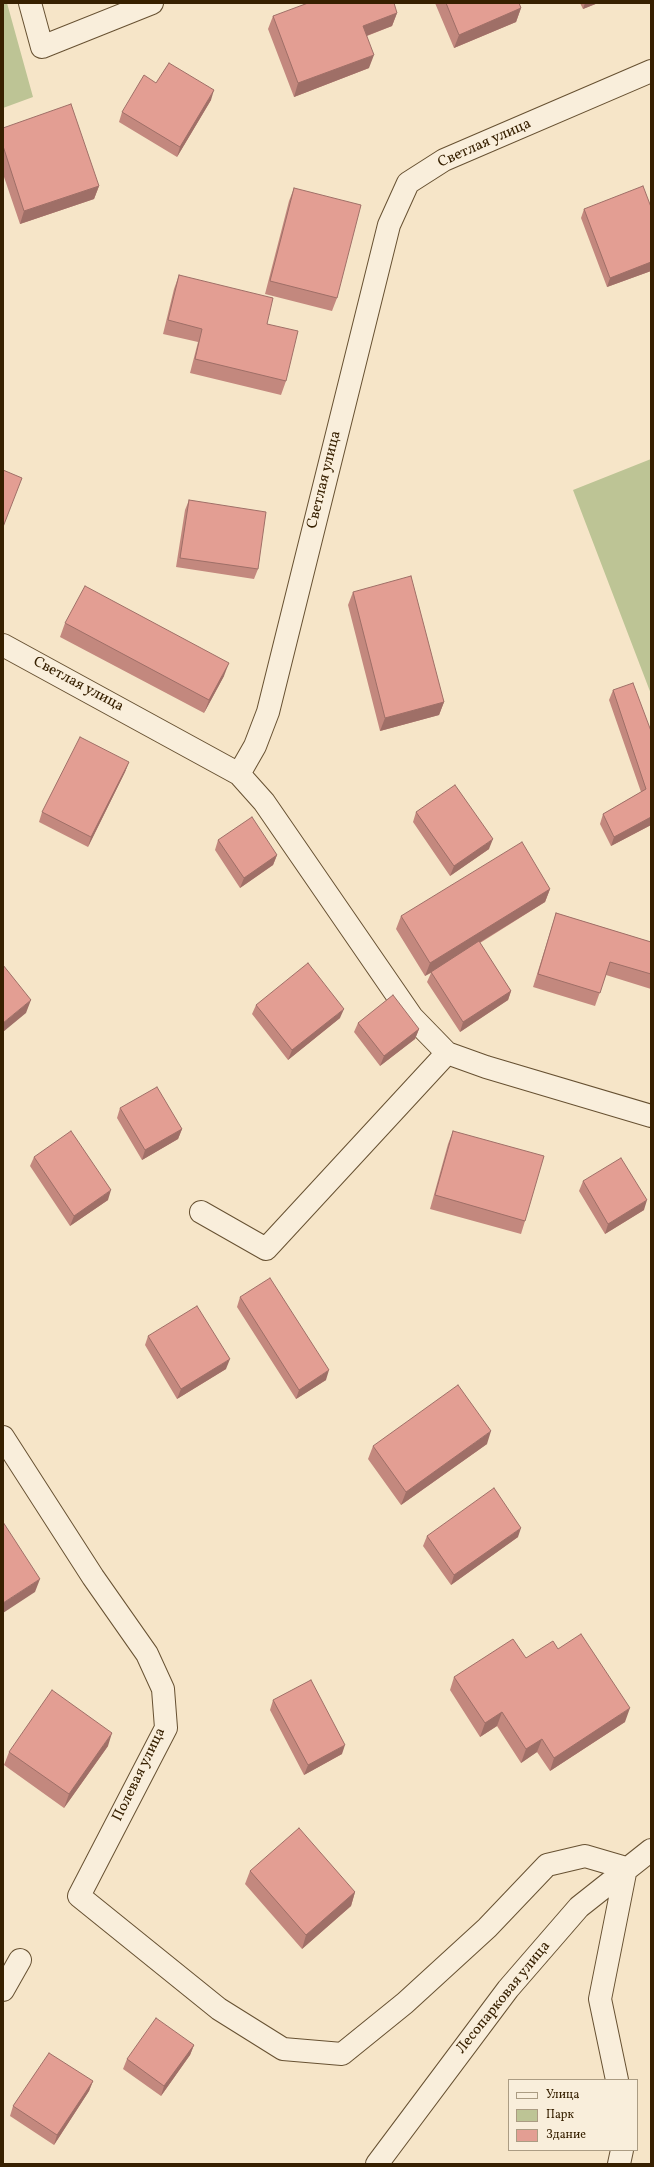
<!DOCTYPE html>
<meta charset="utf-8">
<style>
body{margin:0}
#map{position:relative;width:654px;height:2167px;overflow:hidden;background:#f6e5c8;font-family:Vollkorn,serif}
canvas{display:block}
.frame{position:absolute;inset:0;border:4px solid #372000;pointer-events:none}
.legend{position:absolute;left:508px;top:2079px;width:130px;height:72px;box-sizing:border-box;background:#f9eedb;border:1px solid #ab9c83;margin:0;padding:5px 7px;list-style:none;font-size:12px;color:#372000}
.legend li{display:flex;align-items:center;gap:8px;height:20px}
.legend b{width:20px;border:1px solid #ab9c83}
</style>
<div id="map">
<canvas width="654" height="2167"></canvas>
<div class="frame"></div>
<ul class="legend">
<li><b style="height:5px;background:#f9eedb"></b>Улица</li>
<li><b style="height:11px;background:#bdc495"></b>Парк</li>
<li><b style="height:11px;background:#e39e93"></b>Здание</li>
</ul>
</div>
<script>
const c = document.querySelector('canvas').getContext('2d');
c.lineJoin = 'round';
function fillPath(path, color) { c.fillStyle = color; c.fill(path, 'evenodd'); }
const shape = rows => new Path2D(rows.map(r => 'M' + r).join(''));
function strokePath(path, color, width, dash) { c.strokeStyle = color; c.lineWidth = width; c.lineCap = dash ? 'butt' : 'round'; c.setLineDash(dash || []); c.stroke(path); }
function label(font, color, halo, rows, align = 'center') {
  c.font = font + ' Vollkorn,serif'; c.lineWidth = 3; c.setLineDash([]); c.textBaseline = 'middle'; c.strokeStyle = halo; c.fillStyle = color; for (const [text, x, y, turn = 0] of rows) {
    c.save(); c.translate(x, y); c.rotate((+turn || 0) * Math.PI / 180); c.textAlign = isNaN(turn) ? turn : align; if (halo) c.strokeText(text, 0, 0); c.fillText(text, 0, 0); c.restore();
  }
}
fillPath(shape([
 [3,3,7,3,33,97,3,108],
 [651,459,651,694,573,490]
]), '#bdc495');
const minor = shape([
 [30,3,42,47,152,3],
 [3,645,239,774,255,746,268,712,389,225,408,183,444,160,651,71],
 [239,774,264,802,412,1017,447,1053,486,1067,651,1116],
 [201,1212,266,1249,447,1053],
 [3,1437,93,1577,147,1654,163,1689,166,1728,79,1896,219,2009,283,2049,342,2054,405,2003,487,1928,547,1865,585,1856,626,1868],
 [3,1990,20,1960],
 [617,2080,600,1999,626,1868],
 [377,2164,508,1989,579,1907,651,1850],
 [619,2164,622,2150]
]);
strokePath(minor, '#675132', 24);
strokePath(minor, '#f9eedb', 22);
fillPath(shape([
 [435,3,519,3,521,8,516,22,454,48],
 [580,3,598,3,583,9],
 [397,13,392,26,367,36,369,68,294,97,268,29,273,16],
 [156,83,211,100,177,157,119,122,122,112],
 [3,128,99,186,94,199,20,224,3,174],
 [294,188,337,298,332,311,265,294,289,201],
 [651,207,651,271,607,287,581,218,584,209],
 [179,275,267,324,286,381,281,395,190,373,198,342,163,334,174,289],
 [189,500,258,569,254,579,176,567,185,510],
 [353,592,444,702,439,715,380,731,348,605],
 [65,623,224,676,204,713,60,637],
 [613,690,651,731,651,825,611,846,600,824,603,814,641,792,609,700],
 [129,762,125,772,88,847,39,822,42,812],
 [416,812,489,849,450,876,413,822],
 [218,840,277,855,273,865,240,888,215,850],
 [550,889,545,902,480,943,511,991,508,1000,460,1032,427,982,431,973,425,976,396,929,401,916],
 [556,913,651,942,651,989,606,975,595,1006,533,987,552,926],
 [256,1005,340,1018,288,1060,252,1014],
 [358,1023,419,1029,415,1039,380,1066,354,1032],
 [120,1108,182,1129,178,1139,142,1160,117,1118],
 [453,1131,525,1221,521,1234,430,1209,448,1144],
 [34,1157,108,1200,70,1226,30,1166],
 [583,1181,644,1210,605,1234,579,1191],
 [240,1297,326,1380,296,1399,237,1307],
 [148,1336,226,1369,177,1399,145,1345],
 [487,1444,401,1505,368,1459,373,1446],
 [427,1536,518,1537,451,1585,423,1546],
 [558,1649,625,1722,550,1771,537,1752,521,1763,497,1726,480,1737,450,1690,454,1677,526,1658],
 [273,1700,342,1754,304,1775,270,1710],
 [108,1746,64,1808,4,1765,9,1752],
 [250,1871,355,1892,351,1906,302,1949,245,1884],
 [194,2045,190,2055,161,2096,123,2069,127,2059],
 [93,2081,89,2091,54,2145,10,2116,13,2106]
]), '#c3887e');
fillPath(shape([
 [585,3,598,3,583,9],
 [521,8,516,22,454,48,459,35],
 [397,13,392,26,358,39,363,26],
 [374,55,369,68,294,97,298,83],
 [214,90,211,100,177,157,180,147],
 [99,186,94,199,20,224,24,211],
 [651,262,651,271,607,287,610,278],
 [229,663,224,676,204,713,209,700],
 [444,702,439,715,380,731,385,718],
 [129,762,125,772,88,847,91,837],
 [651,817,651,825,611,846,614,837],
 [493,839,489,849,450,876,454,866],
 [277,855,273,865,240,888,244,878],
 [550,889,545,902,425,976,430,963],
 [511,991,508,1000,460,1032,463,1022],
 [31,1000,26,1013,3,1032,3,1023],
 [344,1009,340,1018,288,1060,292,1050],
 [419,1029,415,1039,380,1066,384,1056],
 [182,1129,178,1139,142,1160,145,1150],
 [111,1190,108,1200,70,1226,74,1216],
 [647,1200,644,1210,605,1234,608,1224],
 [230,1359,226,1369,177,1399,181,1389],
 [329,1370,326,1380,296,1399,299,1390],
 [491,1431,487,1444,401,1505,406,1492],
 [521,1528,518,1537,451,1585,454,1575],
 [40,1579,35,1592,3,1613,3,1603],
 [630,1708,625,1722,550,1771,554,1758],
 [502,1712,497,1726,480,1737,485,1723],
 [112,1733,108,1746,64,1808,69,1794],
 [542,1739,537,1752,521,1763,526,1749],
 [345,1745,342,1754,304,1775,308,1765],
 [355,1892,351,1906,302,1949,306,1935],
 [194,2045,190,2055,161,2096,164,2086],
 [93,2081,89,2091,54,2145,57,2135]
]), '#9f6f67');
const building = shape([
 [308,3,394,3,397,13,363,26,374,55,298,83,273,16,308,3],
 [446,3,519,3,521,8,459,35,446,3],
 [169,63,214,90,180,147,122,112,144,75,156,83,169,63],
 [71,104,99,186,24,211,3,146,3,128,71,104],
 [643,186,651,207,651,262,610,278,584,209,643,186],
 [294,188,361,205,337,298,270,281,294,188],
 [179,275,273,298,267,324,298,331,286,381,195,359,202,329,168,320,179,275],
 [3,470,22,478,3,527,3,470],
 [189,500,266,512,258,569,180,558,189,500],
 [411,576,444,702,385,718,353,592,411,576],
 [85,586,229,663,209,700,65,623,85,586],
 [633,683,651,731,651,817,614,837,603,814,646,789,613,690,633,683],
 [80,737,129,762,91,837,42,812,80,737],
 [455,785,493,839,454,866,416,812,455,785],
 [252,817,277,855,244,878,218,840,252,817],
 [522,842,550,889,430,963,401,916,522,842],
 [556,913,651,942,651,974,610,962,600,993,538,974,556,913],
 [479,941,511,991,463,1022,431,972,479,941],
 [308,963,344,1009,292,1050,256,1005,308,963],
 [3,965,31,1000,3,1023,3,965],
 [393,995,419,1029,384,1056,358,1023,393,995],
 [157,1087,182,1129,145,1150,120,1108,157,1087],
 [71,1131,111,1190,74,1216,34,1157,71,1131],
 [453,1131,544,1156,525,1221,435,1195,453,1131],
 [621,1158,647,1200,608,1224,583,1181,621,1158],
 [270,1278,329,1370,299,1390,240,1297,270,1278],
 [197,1306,230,1359,181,1389,148,1336,197,1306],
 [458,1385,491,1431,406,1492,373,1446,458,1385],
 [494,1488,521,1528,454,1575,427,1536,494,1488],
 [3,1522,40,1579,3,1603,3,1522],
 [581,1634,630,1708,554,1758,542,1739,526,1749,502,1712,485,1723,454,1677,513,1639,526,1658,553,1641,558,1649,581,1634],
 [311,1680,345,1745,308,1765,273,1700,311,1680],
 [52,1690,112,1733,69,1794,9,1752,52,1690],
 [299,1828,355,1892,306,1935,250,1871,299,1828],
 [156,2018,194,2045,164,2086,127,2059,156,2018],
 [49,2053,93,2081,57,2135,13,2106,49,2053]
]);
fillPath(building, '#e39e93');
strokePath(building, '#9f6f67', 1);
label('15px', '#372000', '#f9eedb', [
 ["Светлая улица",485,144,-24],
 ["Светлая улица",325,480,-76],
 ["Светлая улица",78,685,28],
 ["Полевая улица",140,1775,-64],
 ["Лесопарковая улица",504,1998,-51]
]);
</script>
